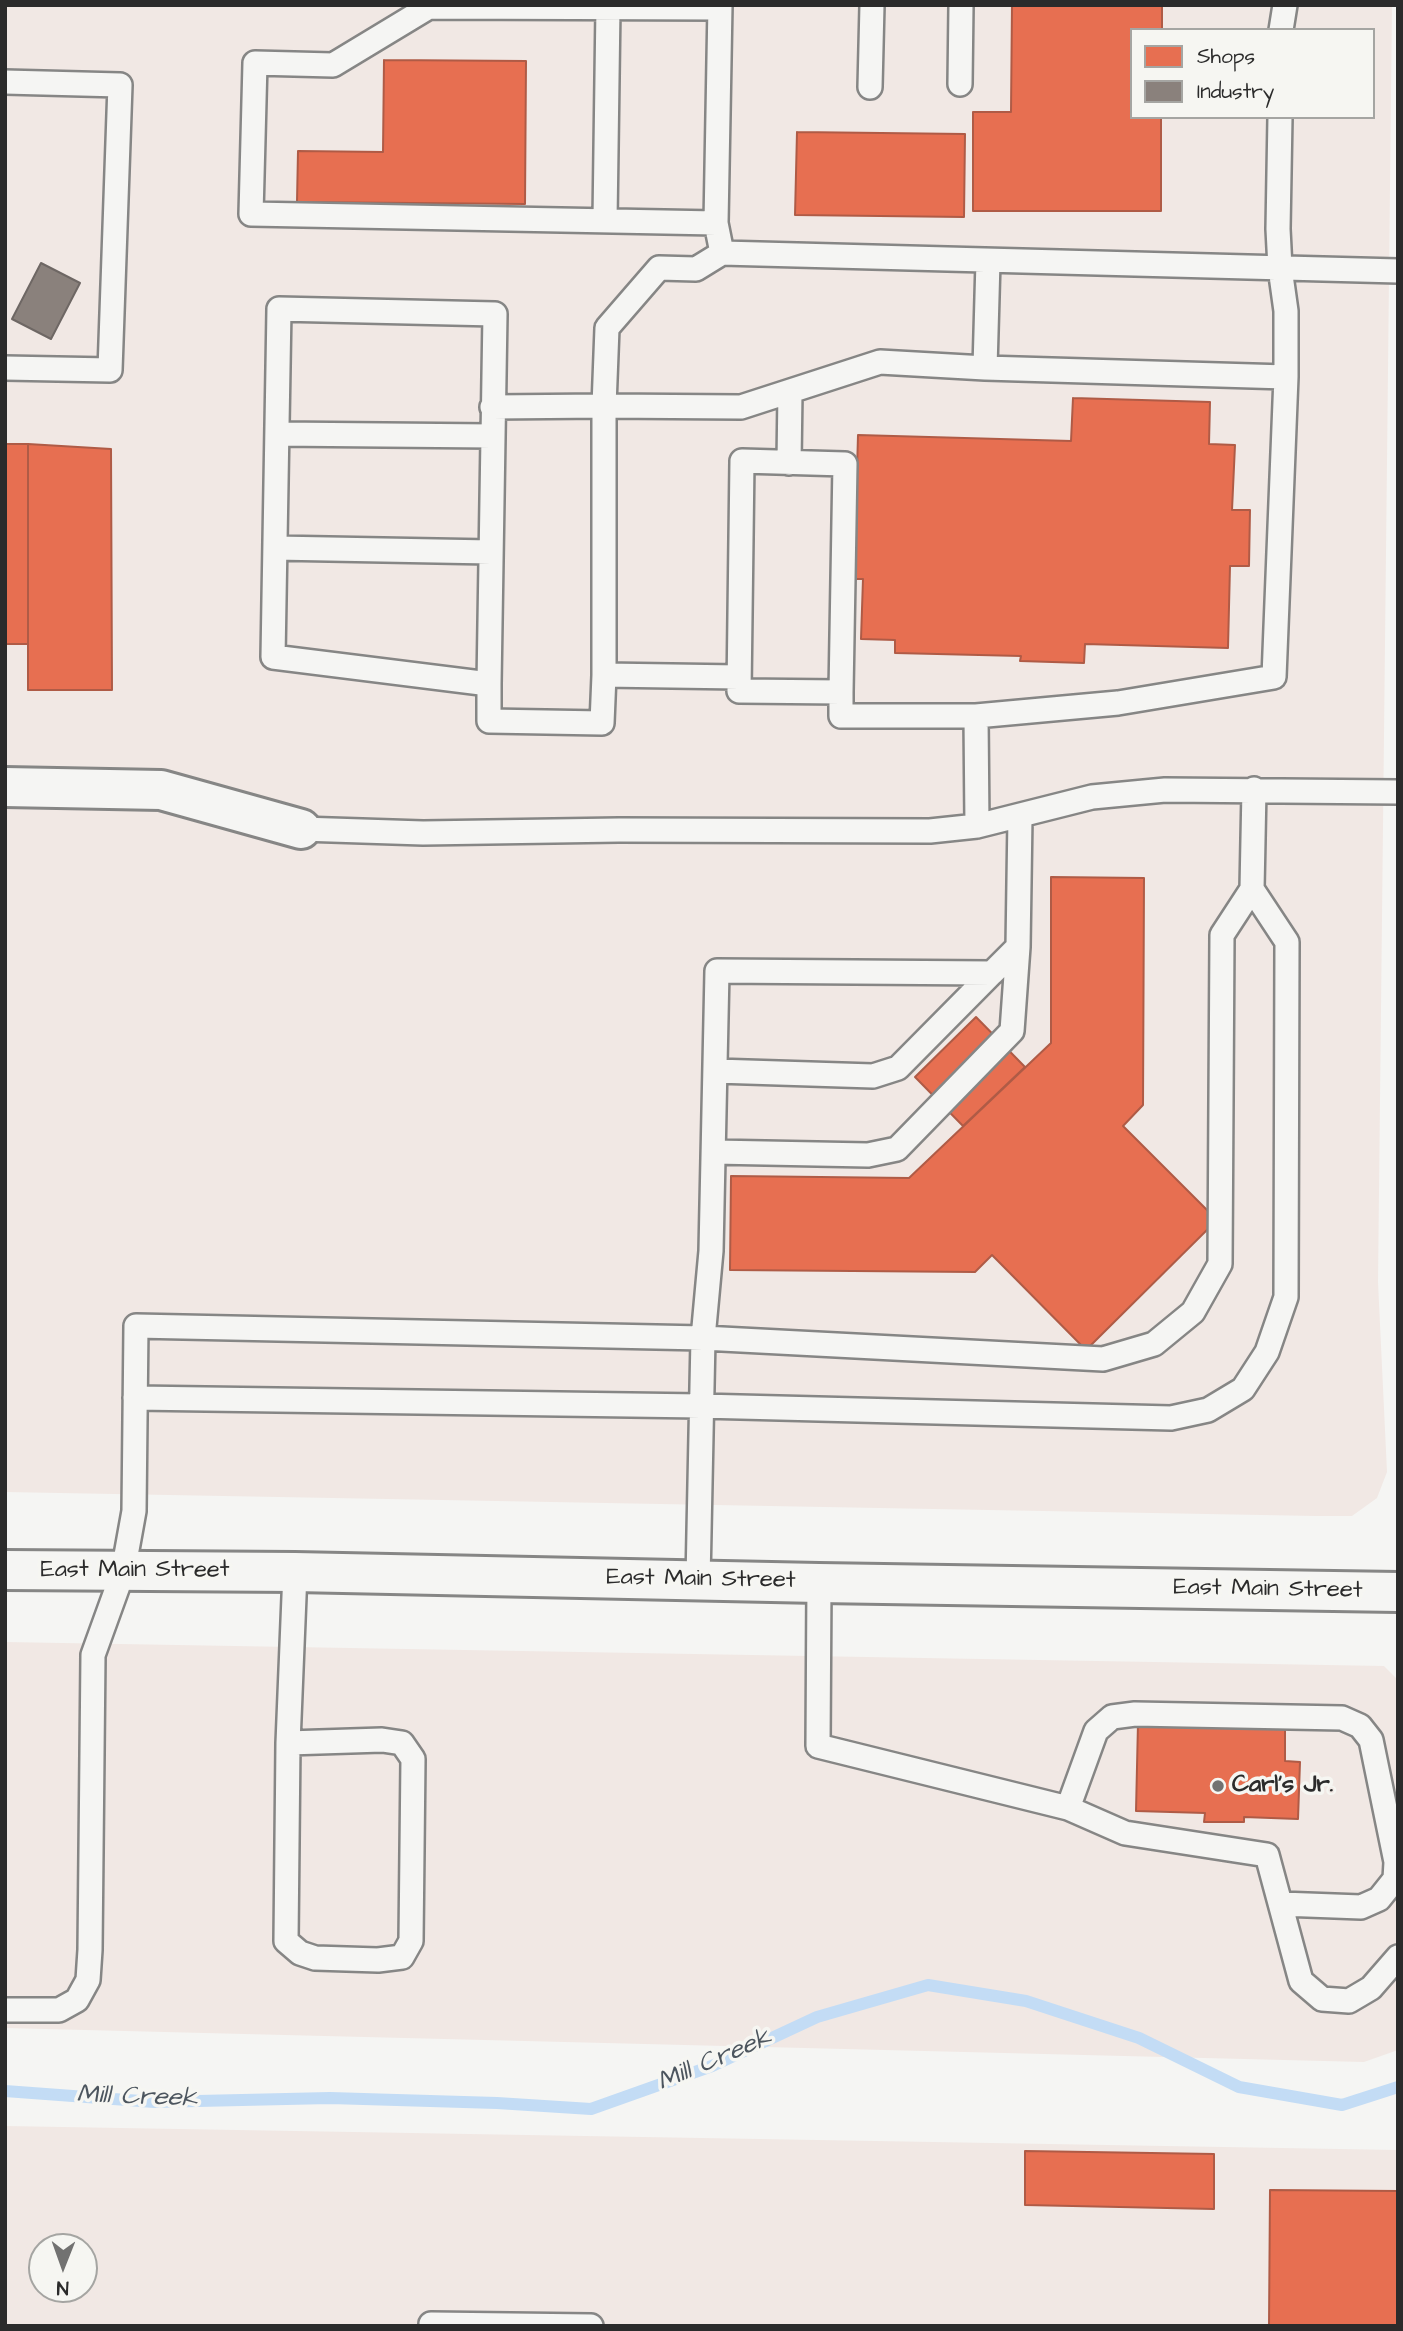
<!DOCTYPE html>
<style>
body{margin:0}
#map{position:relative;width:1403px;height:2331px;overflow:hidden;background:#f5f5f3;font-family:"Architects Daughter",sans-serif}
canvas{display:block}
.frame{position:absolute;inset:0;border:7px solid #2b2b2b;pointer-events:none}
.legend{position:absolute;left:1130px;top:28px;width:245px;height:91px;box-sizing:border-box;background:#f6f6f2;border:2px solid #a5a5a2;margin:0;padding:9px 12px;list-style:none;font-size:21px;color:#2b2b2b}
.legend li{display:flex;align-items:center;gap:14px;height:35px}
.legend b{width:35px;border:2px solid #a5a5a2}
.north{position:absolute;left:28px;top:2233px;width:70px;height:70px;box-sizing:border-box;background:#f6f6f2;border:2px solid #a5a5a2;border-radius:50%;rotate:181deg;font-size:19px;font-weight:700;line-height:28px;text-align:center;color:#2b2b2b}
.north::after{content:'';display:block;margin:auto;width:24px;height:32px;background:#727271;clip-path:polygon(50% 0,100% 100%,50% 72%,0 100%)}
</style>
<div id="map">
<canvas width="1403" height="2331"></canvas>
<div class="frame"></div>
<ul class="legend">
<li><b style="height:19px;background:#e76f51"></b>Shops</li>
<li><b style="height:19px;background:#8a817c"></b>Industry</li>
</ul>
<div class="north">N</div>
</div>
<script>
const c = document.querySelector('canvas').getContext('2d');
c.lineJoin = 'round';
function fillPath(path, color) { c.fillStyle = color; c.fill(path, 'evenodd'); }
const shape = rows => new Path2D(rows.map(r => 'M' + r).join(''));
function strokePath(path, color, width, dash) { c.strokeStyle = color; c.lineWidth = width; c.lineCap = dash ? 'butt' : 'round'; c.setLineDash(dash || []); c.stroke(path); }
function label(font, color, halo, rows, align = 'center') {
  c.font = font + ' "Architects Daughter",sans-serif'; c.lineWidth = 7; c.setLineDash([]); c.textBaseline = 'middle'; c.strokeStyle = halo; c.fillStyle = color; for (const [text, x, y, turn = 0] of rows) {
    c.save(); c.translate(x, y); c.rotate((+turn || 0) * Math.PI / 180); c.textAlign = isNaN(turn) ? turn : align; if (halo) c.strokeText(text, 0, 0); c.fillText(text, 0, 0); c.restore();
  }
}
fillPath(shape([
 [5,5,1392,5,1378,1282,1387,1472,1377,1498,1352,1516,1316,1516,5,1492],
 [1132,30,1373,30,1373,117,1132,117],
 [5,1642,1384,1666,1398,1680,1398,2050,1364,2062,5,2028],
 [5,2126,1398,2150,1398,2326,5,2326],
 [42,2247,84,2247,84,2289,42,2289]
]), '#f1e8e4');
const shops = shape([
 [1012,5,1162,5,1162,30,1132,30,1132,117,1161,117,1161,211,973,211,973,112,1011,112,1012,5],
 [384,60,526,61,525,204,297,202,298,151,383,152,384,60],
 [797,132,965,134,964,217,795,215,797,132],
 [1073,398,1210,402,1209,444,1235,445,1232,510,1250,510,1249,566,1230,566,1228,648,1085,644,1084,663,1020,661,1021,656,895,653,895,640,861,639,863,579,854,579,858,435,1071,441,1073,398],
 [5,444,28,444,28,644,5,644,5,444],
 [28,444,111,449,112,690,28,690,28,444],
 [1051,877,1144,878,1143,1105,1123,1126,1217,1220,1086,1350,992,1255,975,1272,730,1270,731,1176,909,1178,1051,1043,1051,877],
 [976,1017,1025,1067,963,1126,915,1077,976,1017],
 [1138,1723,1285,1727,1285,1761,1300,1762,1298,1819,1244,1817,1244,1822,1204,1822,1205,1813,1136,1811,1138,1723],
 [1025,2151,1214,2154,1214,2209,1025,2205,1025,2151],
 [1270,2190,1398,2191,1398,2326,1269,2326,1270,2190]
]);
fillPath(shops, '#e76f51');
strokePath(shops, '#af5b46', 2);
const industry = shape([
 [41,263,80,283,51,339,12,319,41,263]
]);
fillPath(industry, '#8a817c');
strokePath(industry, '#6e6764', 2);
strokePath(shape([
 [5,2091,154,2102,330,2098,497,2103,591,2109,712,2066,817,2017,928,1985,1026,2001,1139,2038,1239,2087,1342,2105,1398,2087]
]), '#c3dcf5', 12);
const service = shape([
 [720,5,716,223,722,253,1398,271],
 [1281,30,1285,5],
 [5,82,120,85,110,370,5,368],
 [960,84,961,5],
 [870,87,872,5],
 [605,220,608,7],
 [716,223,251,214,255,63,333,65,429,7,720,8],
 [722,253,696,269,659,268,607,328,604,406,741,407,880,362,985,368],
 [988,261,985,368,1286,377],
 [492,407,604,406,604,675],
 [277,434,492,436],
 [789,463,790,392],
 [275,548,491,552],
 [489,684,495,314,279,309,273,657,489,684,489,721,602,723,604,675,739,677],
 [841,692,739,691,742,461,845,464,841,692,841,716,976,716],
 [977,826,976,716,1118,703,1274,677,1286,377,1286,311,1280,268,1278,229,1280,117],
 [301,829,423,833,619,830,930,831,977,826,1092,797,1165,790,1398,792],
 [716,1071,873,1076,898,1068,992,973],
 [714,1152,868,1155,897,1149,1012,1031,1018,947],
 [135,1398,701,1406,1171,1418,1208,1410,1243,1389,1267,1352,1286,1297,1287,942,1252,889,1254,789],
 [698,1580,703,1338,711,1251,717,971,992,973,1018,947,1020,817],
 [819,1583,818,1746,1068,1808,1125,1833,1267,1855,1301,1981,1322,1999,1349,2001,1371,1988,1398,1957],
 [288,1743,382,1740,402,1743,413,1759,411,1941,402,1957,378,1960,315,1958,300,1953,286,1941,288,1743,295,1572],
 [1068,1808,1096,1731,1112,1717,1135,1714,1342,1718,1360,1726,1371,1740,1396,1862,1395,1879,1379,1899,1361,1907,1281,1904],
 [5,2010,59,2010,77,2000,88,1980,90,1950,93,1655,123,1572,134,1511,136,1326,703,1338,1103,1359,1154,1344,1193,1312,1220,1264,1222,935,1252,889],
 [431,2326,431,2324,591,2326]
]);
const minor = shape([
 [5,787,161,790,301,829]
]);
const tertiary = shape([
 [5,1570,295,1572,819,1583,1398,1592]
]);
strokePath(service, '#868685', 28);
strokePath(minor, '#868685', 44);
strokePath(tertiary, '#868685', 44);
strokePath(service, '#f5f5f3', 23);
strokePath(minor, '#f5f5f3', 38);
strokePath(tertiary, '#f5f5f3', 38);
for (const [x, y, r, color] of [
 [1218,1786,7,"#727271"]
]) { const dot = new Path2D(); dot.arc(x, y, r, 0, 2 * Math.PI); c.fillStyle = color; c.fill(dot); strokePath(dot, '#f6f6f2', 2.5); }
label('24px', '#2b2b2b', '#f6f6f2', [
 ["East Main Street",135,1571],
 ["East Main Street",701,1580,1],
 ["East Main Street",1268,1590,1]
]);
label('bold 24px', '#2b2b2b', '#f6f6f2', [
 ["Carl's Jr.",1232,1786]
], 'left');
label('italic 26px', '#4c555e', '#f6f6f2', [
 ["Mill Creek",715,2061,-23],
 ["Mill Creek",137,2098,2]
]);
</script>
